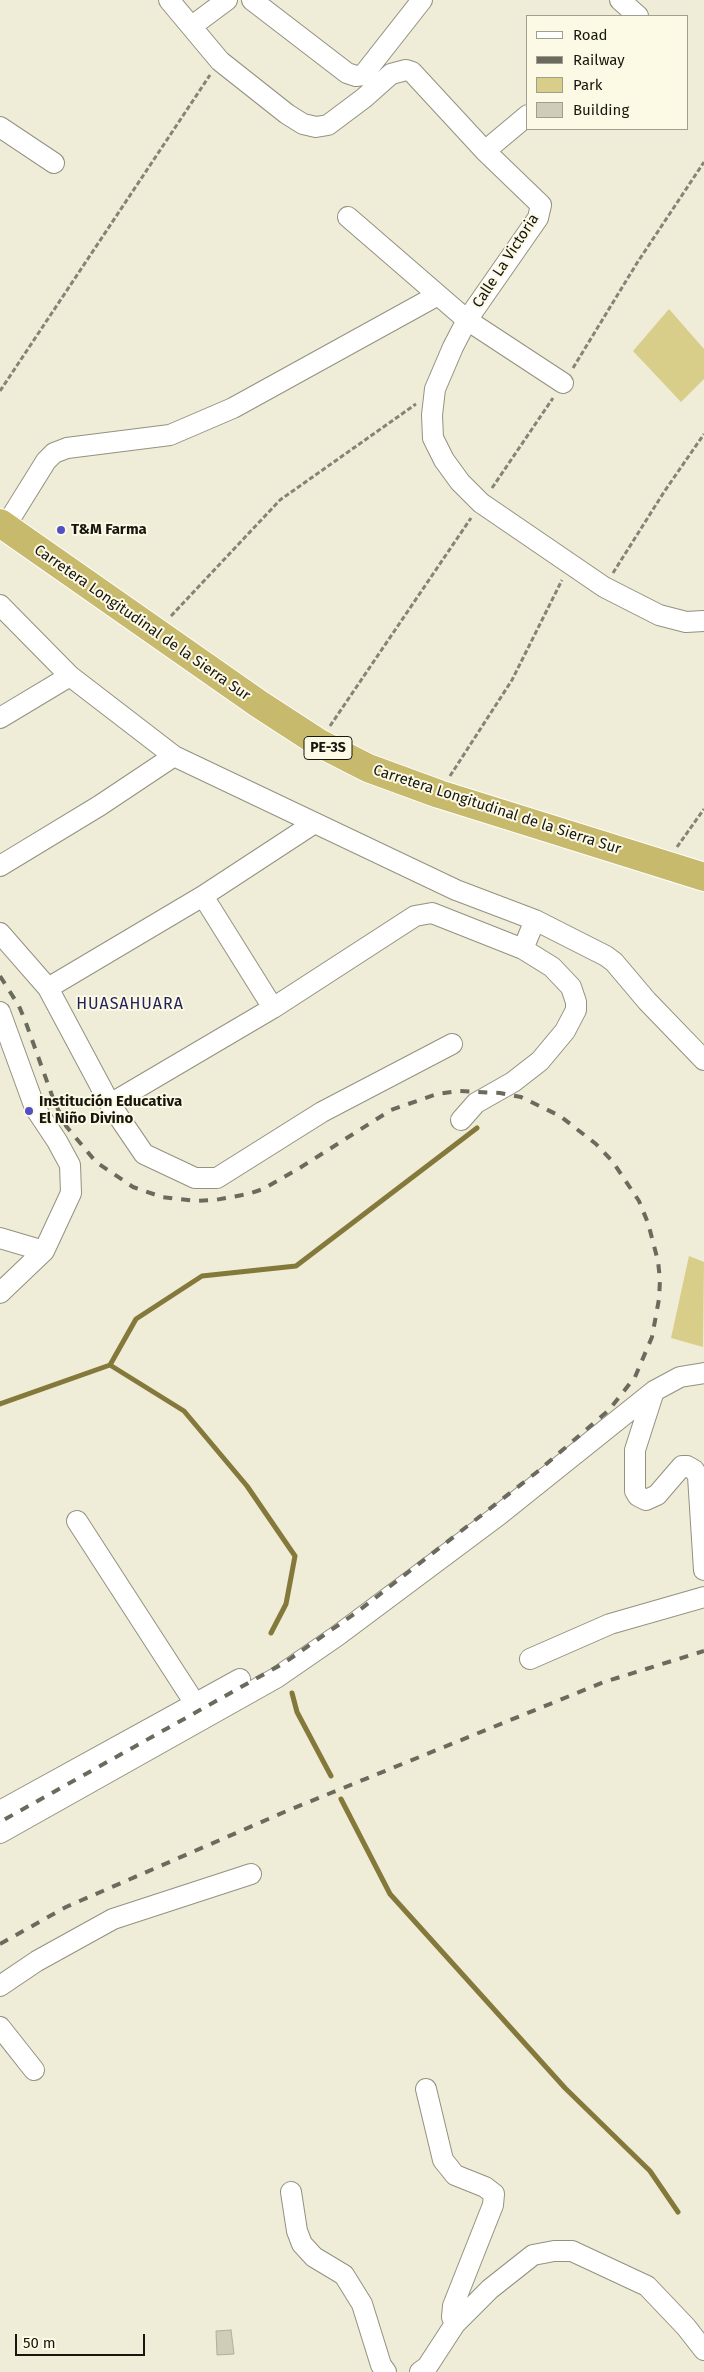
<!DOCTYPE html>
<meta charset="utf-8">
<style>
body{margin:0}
#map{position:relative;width:704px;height:2372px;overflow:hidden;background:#efecd8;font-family:"Fira Sans",sans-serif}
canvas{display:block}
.legend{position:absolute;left:526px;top:15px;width:162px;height:115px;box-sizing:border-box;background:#fcf9e5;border:1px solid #a09e8f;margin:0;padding:6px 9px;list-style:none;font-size:15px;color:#17160f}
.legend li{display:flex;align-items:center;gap:10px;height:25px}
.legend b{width:25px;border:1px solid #a09e8f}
.scale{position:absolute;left:15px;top:2334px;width:130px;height:22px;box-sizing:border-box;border:2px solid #17160f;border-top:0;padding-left:6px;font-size:15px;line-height:18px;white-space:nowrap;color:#17160f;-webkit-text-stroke:4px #fcf9e5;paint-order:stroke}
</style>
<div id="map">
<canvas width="704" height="2372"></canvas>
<ul class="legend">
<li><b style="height:6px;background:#fff"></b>Road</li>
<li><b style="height:6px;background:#6b6a5d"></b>Railway</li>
<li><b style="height:14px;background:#d9cd8a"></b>Park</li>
<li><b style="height:14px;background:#cfccb8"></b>Building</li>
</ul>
<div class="scale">50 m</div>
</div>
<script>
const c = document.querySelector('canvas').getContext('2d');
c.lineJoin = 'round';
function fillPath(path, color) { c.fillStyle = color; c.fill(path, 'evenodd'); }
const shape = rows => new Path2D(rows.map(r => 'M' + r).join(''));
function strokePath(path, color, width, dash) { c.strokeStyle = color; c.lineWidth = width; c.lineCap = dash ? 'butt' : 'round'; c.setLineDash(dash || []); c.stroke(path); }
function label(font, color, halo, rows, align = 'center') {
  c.font = font + ' "Fira Sans",sans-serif'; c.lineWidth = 4; c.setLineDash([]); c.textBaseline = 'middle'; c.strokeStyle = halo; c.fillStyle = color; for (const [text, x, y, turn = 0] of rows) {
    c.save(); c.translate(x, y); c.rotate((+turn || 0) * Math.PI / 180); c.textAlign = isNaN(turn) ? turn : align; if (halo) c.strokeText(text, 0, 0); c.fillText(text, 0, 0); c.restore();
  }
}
fillPath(shape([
 [669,309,704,349,704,379,681,402,633,351],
 [689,1256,704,1262,703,1347,671,1338]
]), '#d9cd8a');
strokePath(shape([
 [110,1365,184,1411,247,1486,295,1556,286,1604,271,1633],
 [0,1404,110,1365,136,1319,202,1276,296,1266,477,1128],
 [292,1693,297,1712,331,1776],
 [341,1799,390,1894,565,2088,650,2171,678,2212]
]), '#84793a', 5);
const building = shape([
 [231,2330,234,2354,217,2355,216,2331,231,2330]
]);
fillPath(building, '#cfccb8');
strokePath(building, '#b1ae9b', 1);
const minor = shape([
 [169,0,220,61,287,114,303,124,316,127,328,125,364,98,391,74,406,70,412,72,485,151,541,205,538,218,467,320,453,347,435,389,432,415,433,438,444,460,460,482,481,503,604,587,659,615,686,622,704,621],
 [252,0,347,73,356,76,363,75,367,70,422,0],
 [620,0,638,16],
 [192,26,227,0],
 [0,127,54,163],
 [485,151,528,115],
 [348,217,467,320,563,383],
 [5,527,46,461,54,453,67,448,170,435,233,408,438,295],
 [0,605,70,676,174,756,456,890,535,920,606,956,614,962,647,1001,704,1060],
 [0,718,70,676],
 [0,866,99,806,174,756],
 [203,896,273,1008],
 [0,933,48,988,110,1104,144,1154,195,1178,217,1178,322,1112,452,1044],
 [48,988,203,896,313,824],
 [0,1012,35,1108,57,1141,70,1165,71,1193,44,1251,0,1293],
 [110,1104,273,1008,415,916,432,913,523,949,535,920],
 [461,1120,476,1103,513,1082,540,1061,565,1031,576,1010,576,1002,571,987,552,967,523,949],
 [0,1238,44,1251],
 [654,1391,635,1450,635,1491,638,1496,646,1500,657,1495,682,1466,687,1466,694,1470,698,1476,704,1570],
 [77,1521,194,1702],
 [530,1659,610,1624,704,1597],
 [0,1811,240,1679],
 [0,1833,276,1678,337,1636,499,1515,654,1391,680,1377,704,1373],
 [0,1986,37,1961,113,1919,251,1874],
 [0,2027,34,2070],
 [426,2089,443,2160,455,2175,485,2187,494,2194,493,2205,453,2306,452,2317,455,2324],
 [291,2192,297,2231,302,2244,314,2257,344,2275,362,2304,381,2365,386,2372],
 [420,2372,427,2367,455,2324,490,2289,533,2255,554,2251,572,2251,647,2286,686,2327,704,2350]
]);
const highway = shape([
 [0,523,259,704,319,743,368,768,439,794,704,877]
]);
strokePath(minor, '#94917f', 22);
strokePath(highway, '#fff', 30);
strokePath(shape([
 [573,368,637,263,704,162],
 [0,391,210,75],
 [492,488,553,398],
 [613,573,664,492,704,434],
 [171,616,280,500,416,404],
 [330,726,471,518],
 [450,776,512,680,562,580],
 [677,847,704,809]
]), '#868477', 3, [5, 2.5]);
strokePath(minor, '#fff', 20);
strokePath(highway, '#c8ba6d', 28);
strokePath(shape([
 [0,976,19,1006,26,1023,54,1101,66,1126,96,1162,133,1187,162,1197,196,1201,215,1200,248,1194,263,1189,298,1169,391,1110,437,1094,459,1091,500,1093,521,1097,560,1116,596,1144,613,1162,639,1201,648,1223,658,1261,660,1280,659,1299,652,1337,635,1377,609,1410,537,1472,357,1612,284,1663,0,1822],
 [0,1944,66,1907,289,1810,604,1682,704,1651]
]), '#6b6a5d', 4, [9, 9]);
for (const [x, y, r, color] of [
 [61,530,5,"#524ec5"],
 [29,1111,5,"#524ec5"]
]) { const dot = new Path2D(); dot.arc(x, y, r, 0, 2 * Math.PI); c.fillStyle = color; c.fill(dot); strokePath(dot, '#fcf9e5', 2); }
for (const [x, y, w] of [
 [328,748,48]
]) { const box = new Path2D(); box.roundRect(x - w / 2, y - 11.5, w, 23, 4); c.fillStyle = '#fcf9e5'; c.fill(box); strokePath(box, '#17160f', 1); }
label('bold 14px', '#17160f', null, [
 ["PE-3S",328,748]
]);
label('15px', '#17160f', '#fcf9e5', [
 ["Calle La Victoria",506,261,-57],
 ["Carretera Longitudinal de la Sierra Sur",142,623,35],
 ["Carretera Longitudinal de la Sierra Sur",497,810,18]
]);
label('bold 15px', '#17160f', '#fcf9e5', [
 ["T&M Farma",71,530],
 ["Institución Educativa",39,1102],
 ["El Niño Divino",39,1119]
], 'left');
c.letterSpacing = '1px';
label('16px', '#23225c', '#fcf9e5', [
 ["HUASAHUARA",130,1005]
]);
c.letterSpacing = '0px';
</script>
